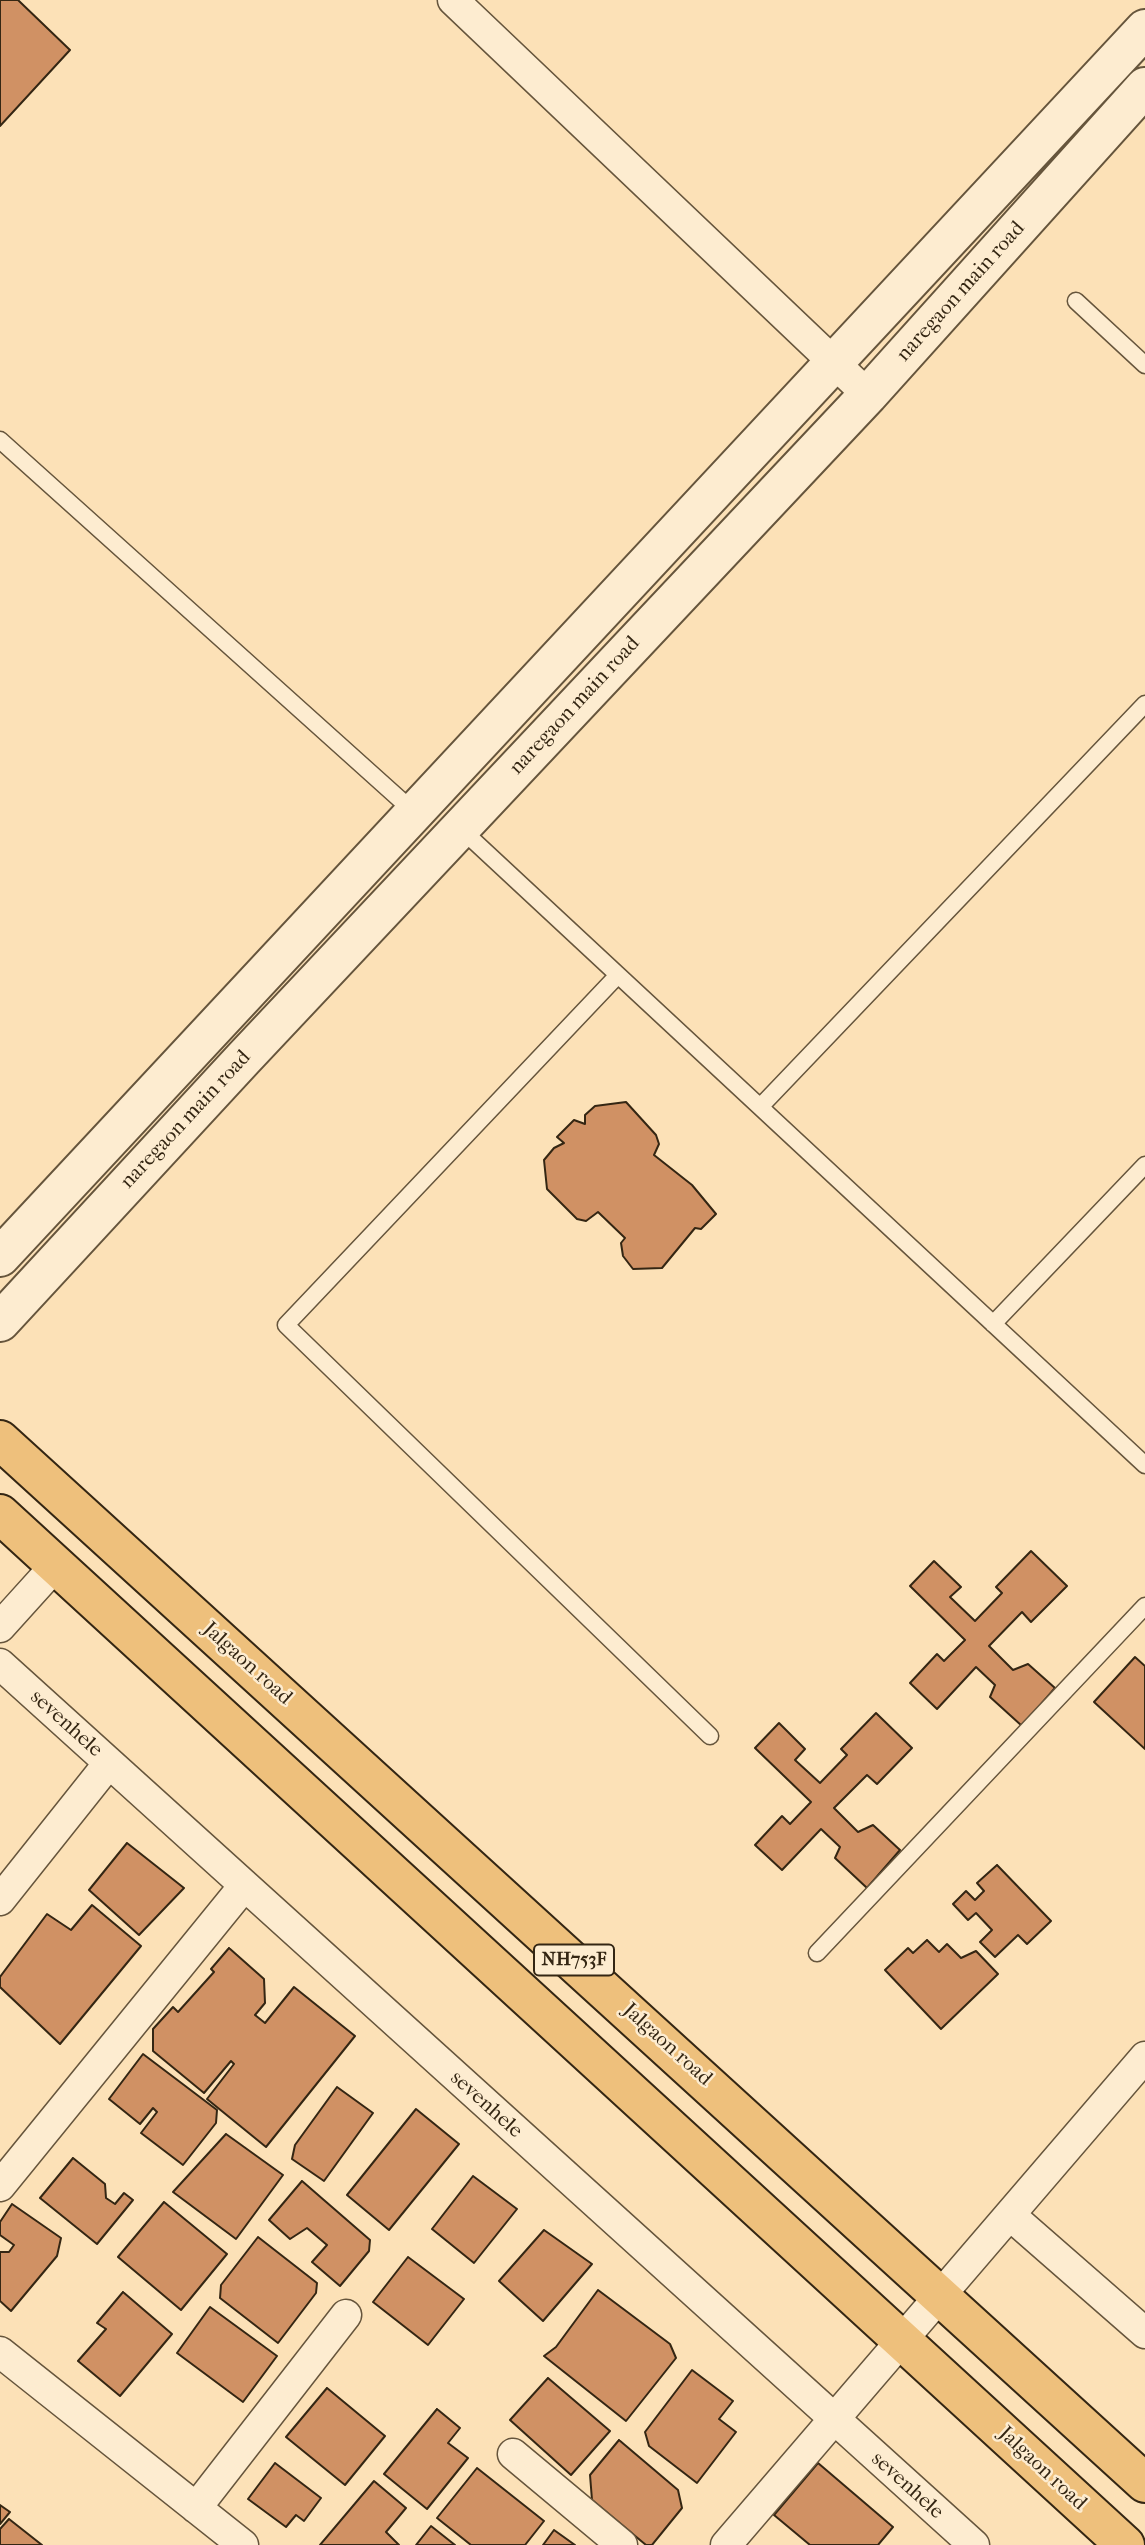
<!DOCTYPE html>
<style>
body{margin:0}
canvas{display:block;background:#fce1b7}
</style>
<canvas width="1145" height="2545"></canvas>
<script>
const c = document.querySelector('canvas').getContext('2d');
c.lineJoin = 'round';
function fillPath(path, color) { c.fillStyle = color; c.fill(path, 'evenodd'); }
const shape = rows => new Path2D(rows.map(r => 'M' + r).join(''));
function strokePath(path, color, width, dash) { c.strokeStyle = color; c.lineWidth = width; c.lineCap = dash ? 'butt' : 'round'; c.setLineDash(dash || []); c.stroke(path); }
function label(font, color, halo, rows, align = 'center') {
  c.font = font + ' "IM FELL French Canon",serif'; c.lineWidth = 5; c.setLineDash([]); c.textBaseline = 'middle'; c.strokeStyle = halo; c.fillStyle = color; for (const [text, x, y, turn = 0] of rows) {
    c.save(); c.translate(x, y); c.rotate((+turn || 0) * Math.PI / 180); c.textAlign = isNaN(turn) ? turn : align; if (halo) c.strokeText(text, 0, 0); c.fillText(text, 0, 0); c.restore();
  }
}
const building = shape([
 [0,0,18,0,70,50,0,126,0,0],
 [626,1102,656,1135,659,1144,654,1155,692,1185,716,1214,701,1229,695,1228,662,1268,633,1269,623,1256,621,1243,625,1238,598,1212,586,1221,577,1219,547,1189,544,1160,554,1148,564,1143,557,1137,574,1120,585,1124,585,1115,595,1106,626,1102],
 [1031,1551,1067,1586,1031,1622,1022,1612,989,1646,1013,1670,1028,1664,1055,1688,1022,1726,990,1697,995,1685,976,1667,937,1709,910,1683,937,1654,944,1661,965,1640,910,1586,934,1561,961,1587,950,1597,975,1621,1002,1593,996,1587,1031,1551],
 [1135,1657,1145,1666,1145,1749,1094,1702,1135,1657],
 [876,1713,912,1748,877,1784,867,1775,834,1808,858,1832,873,1825,900,1850,867,1888,835,1858,840,1847,821,1829,782,1870,755,1845,782,1816,790,1824,811,1802,755,1748,779,1723,805,1749,795,1760,820,1783,847,1755,841,1749,876,1713],
 [127,1843,184,1888,139,1935,89,1890,127,1843],
 [997,1865,1051,1921,1027,1944,1018,1935,995,1957,980,1942,992,1930,976,1913,968,1920,953,1904,966,1891,975,1900,984,1891,977,1883,997,1865],
 [92,1905,141,1946,60,2044,0,1987,0,1977,47,1914,71,1930,92,1905],
 [927,1940,939,1952,947,1944,961,1958,976,1951,998,1974,941,2029,885,1970,908,1948,913,1953,927,1940],
 [229,1948,264,1979,265,2003,255,2015,265,2023,294,1987,355,2036,266,2147,207,2099,234,2064,231,2061,204,2093,153,2051,153,2029,173,2007,178,2012,214,1972,211,1969,229,1948],
 [143,2054,217,2110,216,2123,183,2165,141,2133,157,2112,153,2108,140,2124,109,2099,143,2054],
 [337,2087,373,2113,324,2181,292,2159,295,2145,337,2087],
 [416,2109,459,2144,389,2230,347,2195,416,2109],
 [226,2134,283,2175,236,2239,173,2192,226,2134],
 [73,2158,105,2184,106,2198,115,2204,124,2193,133,2200,97,2244,40,2198,73,2158],
 [473,2176,517,2209,474,2263,432,2229,473,2176],
 [302,2181,370,2240,369,2251,340,2286,312,2262,327,2245,307,2228,290,2239,269,2220,302,2181],
 [164,2202,227,2254,181,2310,118,2257,164,2202],
 [12,2204,61,2238,57,2256,11,2311,0,2301,0,2252,9,2252,14,2245,0,2235,0,2222,12,2204],
 [544,2230,592,2264,543,2321,499,2281,544,2230],
 [258,2237,317,2283,316,2293,278,2343,220,2298,221,2285,258,2237],
 [408,2257,464,2299,428,2345,373,2302,408,2257],
 [598,2290,670,2344,676,2358,626,2421,544,2356,556,2347,598,2290],
 [123,2292,172,2334,120,2396,78,2361,106,2329,97,2323,123,2292],
 [210,2307,277,2356,243,2402,177,2353,210,2307],
 [692,2370,733,2401,719,2419,736,2432,697,2483,649,2446,645,2432,692,2370],
 [548,2378,610,2431,571,2475,510,2420,548,2378],
 [327,2388,385,2436,345,2485,286,2437,327,2388],
 [437,2409,460,2428,448,2443,468,2458,427,2509,384,2474,437,2409],
 [619,2440,678,2490,682,2508,652,2545,646,2545,592,2500,590,2475,619,2440],
 [275,2463,321,2498,304,2521,296,2515,286,2527,248,2499,275,2463],
 [818,2463,893,2527,878,2545,810,2545,774,2515,818,2463],
 [477,2468,544,2521,525,2545,471,2545,437,2518,477,2468],
 [374,2481,406,2508,386,2532,399,2545,320,2545,374,2481],
 [0,2505,10,2512,0,2524,0,2505],
 [9,2519,42,2545,0,2545,0,2529,9,2519],
 [431,2526,455,2545,416,2545,431,2526],
 [554,2530,575,2545,543,2545,554,2530]
]);
fillPath(building, '#d09164');
strokePath(building, '#342613', 2);
const service = shape([
 [1076,301,1145,365],
 [0,440,414,812],
 [460,828,1145,1465],
 [618,975,286,1325,710,1736],
 [760,1107,1145,704],
 [993,1324,1145,1165],
 [817,1953,1145,1606]
]);
const minor = shape([
 [453,0,868,395],
 [0,1627,56,1565],
 [0,1664,974,2545],
 [0,1900,109,1763],
 [0,2186,244,1886],
 [1010,2215,1145,2333],
 [0,2352,243,2545],
 [513,2454,622,2545],
 [196,2508,346,2315],
 [726,2545,1145,2057]
]);
const tertiary = shape([
 [0,1257,1145,29],
 [0,1322,243,1059,868,395,1145,87]
]);
const trunk = shape([
 [0,1440,1145,2483],
 [0,1514,1125,2545]
]);
strokePath(service, '#66553c', 19);
strokePath(minor, '#66553c', 33);
strokePath(tertiary, '#66553c', 42);
strokePath(trunk, '#342613', 42);
strokePath(service, '#fdecd0', 16);
strokePath(minor, '#fdecd0', 30);
strokePath(tertiary, '#fdecd0', 38);
strokePath(trunk, '#eec07c', 38);
for (const [x, y, w] of [
 [574,1960,80]
]) { const box = new Path2D(); box.roundRect(x - w / 2, y - 15.5, w, 31, 5); c.fillStyle = '#fdecd0'; c.fill(box); strokePath(box, '#342613', 2); }
label('bold 19px', '#342613', null, [
 ["NH753F",574,1960]
]);
label('21px', '#342613', '#fdecd0', [
 ["naregaon main road",961,292,-48],
 ["naregaon main road",575,706,-47],
 ["naregaon main road",186,1120,-47],
 ["Jalgaon road",247,1664,42],
 ["sevenhele",66,1724,42],
 ["Jalgaon road",667,2045,42],
 ["sevenhele",486,2105,42],
 ["Jalgaon road",1042,2469,43],
 ["sevenhele",907,2486,42]
]);
</script>
